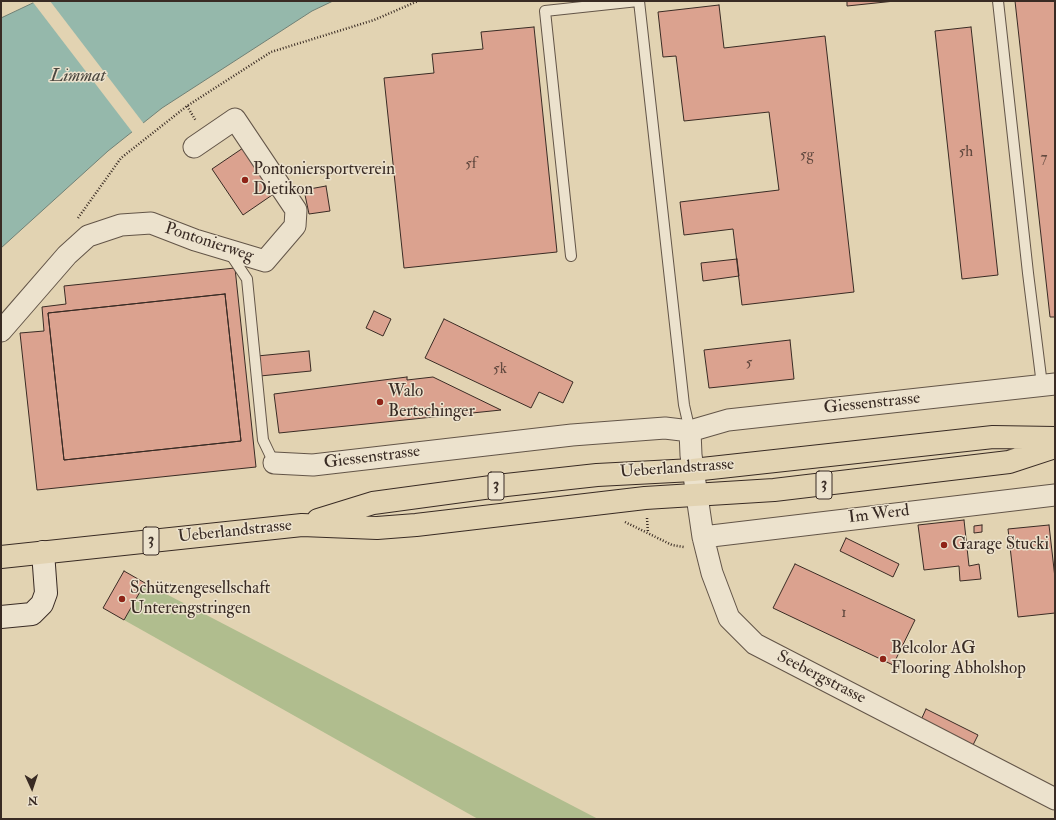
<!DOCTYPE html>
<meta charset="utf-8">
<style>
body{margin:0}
#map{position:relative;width:1056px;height:820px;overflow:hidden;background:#e2d3b2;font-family:"IM FELL Double Pica",serif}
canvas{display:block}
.frame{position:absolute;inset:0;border:2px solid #392b24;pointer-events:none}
.north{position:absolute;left:12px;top:768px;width:40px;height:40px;-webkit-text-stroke:3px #ece2cd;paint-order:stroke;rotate:177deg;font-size:11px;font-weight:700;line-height:16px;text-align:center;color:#392b24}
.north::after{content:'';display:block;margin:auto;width:14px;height:18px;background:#392b24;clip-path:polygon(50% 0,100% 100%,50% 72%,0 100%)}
</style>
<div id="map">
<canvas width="1056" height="820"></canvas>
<div class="frame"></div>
<div class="north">N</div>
</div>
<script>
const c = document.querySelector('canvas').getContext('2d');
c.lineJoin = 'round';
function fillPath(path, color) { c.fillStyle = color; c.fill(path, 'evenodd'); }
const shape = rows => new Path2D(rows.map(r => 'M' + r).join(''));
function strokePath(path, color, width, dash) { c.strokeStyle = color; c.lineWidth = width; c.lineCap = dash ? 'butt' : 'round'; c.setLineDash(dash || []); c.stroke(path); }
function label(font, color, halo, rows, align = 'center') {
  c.font = font + ' "IM FELL Double Pica",serif'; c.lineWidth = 3; c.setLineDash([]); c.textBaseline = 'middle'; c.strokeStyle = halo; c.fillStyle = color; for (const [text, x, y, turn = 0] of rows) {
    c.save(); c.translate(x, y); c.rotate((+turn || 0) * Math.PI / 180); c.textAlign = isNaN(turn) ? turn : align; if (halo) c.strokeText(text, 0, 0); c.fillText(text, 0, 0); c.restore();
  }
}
fillPath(shape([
 [145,583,598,819,478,819,124,620]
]), '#b0bd8e');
const water = shape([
 [37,1,333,1,312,11,162,108,108,151,1,248,1,18,37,1]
]);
fillPath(water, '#95b8ab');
strokePath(water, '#708075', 1);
fillPath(shape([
 [32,1,50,1,144,124,133,133]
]), '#e2d3b2');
const building = shape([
 [847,1,895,1,847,6,847,1],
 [1015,1,1055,1,1055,317,1050,317,1015,1],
 [719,5,724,48,825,36,854,292,742,305,733,229,684,235,680,202,779,190,769,112,684,121,676,56,663,57,658,12,719,5],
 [534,27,557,252,404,268,384,78,434,73,432,54,483,49,481,32,534,27],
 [971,27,998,275,962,279,935,31,971,27],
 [246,146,278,191,243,215,212,169,246,146],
 [326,186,330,211,309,214,304,190,326,186],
 [737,259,739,276,703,281,701,263,737,259],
 [235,268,256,467,37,490,20,333,44,331,42,307,66,304,64,286,235,268],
 [225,294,241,441,64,460,48,313,225,294],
 [225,294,241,441,64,460,48,313,225,294],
 [374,311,391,319,383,336,366,328,374,311],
 [444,319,573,382,563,403,539,392,531,408,425,358,444,319],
 [790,340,794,379,709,388,704,350,790,340],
 [309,351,311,371,260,376,257,356,309,351],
 [407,377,407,380,433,377,501,410,279,433,274,394,407,377],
 [964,520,969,566,979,564,981,579,960,581,959,566,924,570,918,525,964,520],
 [982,525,982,532,974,533,974,526,982,525],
 [1049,525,1055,578,1055,613,1018,617,1008,529,1049,525],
 [846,538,899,564,893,577,840,551,846,538],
 [795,564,915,620,893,665,773,608,795,564],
 [124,571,145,583,124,620,103,608,124,571],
 [926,709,978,735,973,745,921,720,926,709]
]);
fillPath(building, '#dba28f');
strokePath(building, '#392b24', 1);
const lane = shape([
 [639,1,684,405,690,431],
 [998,1,1028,273,1042,385],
 [229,252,247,279,263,440,274,463],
 [571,256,545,11,638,1]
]);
const street = shape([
 [1,331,67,255,88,236,121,225,151,223,195,240,265,261,295,226,296,210,235,119,194,147],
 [1055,384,728,420,690,431,691,455,703,537,712,573,729,618,755,644,1055,799],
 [274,463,313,465,572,435,665,428,690,431],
 [703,537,1055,495]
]);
const secondary = shape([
 [1,617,32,614,42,604,46,593,43,552]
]);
const primary = shape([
 [318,520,373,503,506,485,597,475,693,470,993,437,1055,438],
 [1,557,302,525,377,528,416,525,645,498,774,490,1009,462,1055,447]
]);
strokePath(lane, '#635548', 12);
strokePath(street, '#635548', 23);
strokePath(secondary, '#392b24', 24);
strokePath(primary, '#392b24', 24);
strokePath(shape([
 [187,106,196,121],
 [78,218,121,158,187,106,271,52,374,20,418,1],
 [647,518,648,533],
 [625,522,672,545,684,547]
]), '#392b24', 2.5, [1, 2]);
strokePath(lane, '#ece2cd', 10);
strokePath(street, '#ece2cd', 21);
strokePath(secondary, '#ece2cd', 22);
strokePath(primary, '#e2d3b2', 22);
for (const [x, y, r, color] of [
 [245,180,4,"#8f2418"],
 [380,402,4,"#8f2418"],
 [944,545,4,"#8f2418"],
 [122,599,4,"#8f2418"],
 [883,659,4,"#8f2418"]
]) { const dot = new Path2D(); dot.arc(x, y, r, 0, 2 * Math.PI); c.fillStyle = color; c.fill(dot); strokePath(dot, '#ece2cd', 1.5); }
label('15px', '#62493f', null, [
 ["5h",966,153],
 ["5g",807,156],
 ["7",1044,159],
 ["5f",471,165],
 ["5",749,364],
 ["5k",500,370],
 ["1",844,614]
]);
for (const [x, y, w] of [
 [824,485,16],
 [496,486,16],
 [151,541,16]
]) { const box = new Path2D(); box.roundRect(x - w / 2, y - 14, w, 28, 3); c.fillStyle = '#ece2cd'; c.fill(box); strokePath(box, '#392b24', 1); }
label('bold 16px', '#392b24', null, [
 ["3",824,485],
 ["3",496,486],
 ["3",151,541]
]);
label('17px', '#392b24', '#ece2cd', [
 ["Pontoniersportverein",253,170],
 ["Dietikon",253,190],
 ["Walo",388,392],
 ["Bertschinger",388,412],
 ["Garage Stucki",952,545],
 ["Schützengesellschaft",130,589],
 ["Unterengstringen",130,609],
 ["Belcolor AG",891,649],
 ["Flooring Abholshop",891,669]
], 'left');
label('17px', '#392b24', '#ece2cd', [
 ["Pontonierweg",209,243,18],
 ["Giessenstrasse",872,404,-6],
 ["Giessenstrasse",372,458,-7],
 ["Ueberlandstrasse",677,469,-4],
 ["Im Werd",879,515,-7],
 ["Ueberlandstrasse",235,532,-6],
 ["Seebergstrasse",821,678,27]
]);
label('italic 18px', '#4b473f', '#ece2cd', [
 ["Limmat",78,77]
]);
</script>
